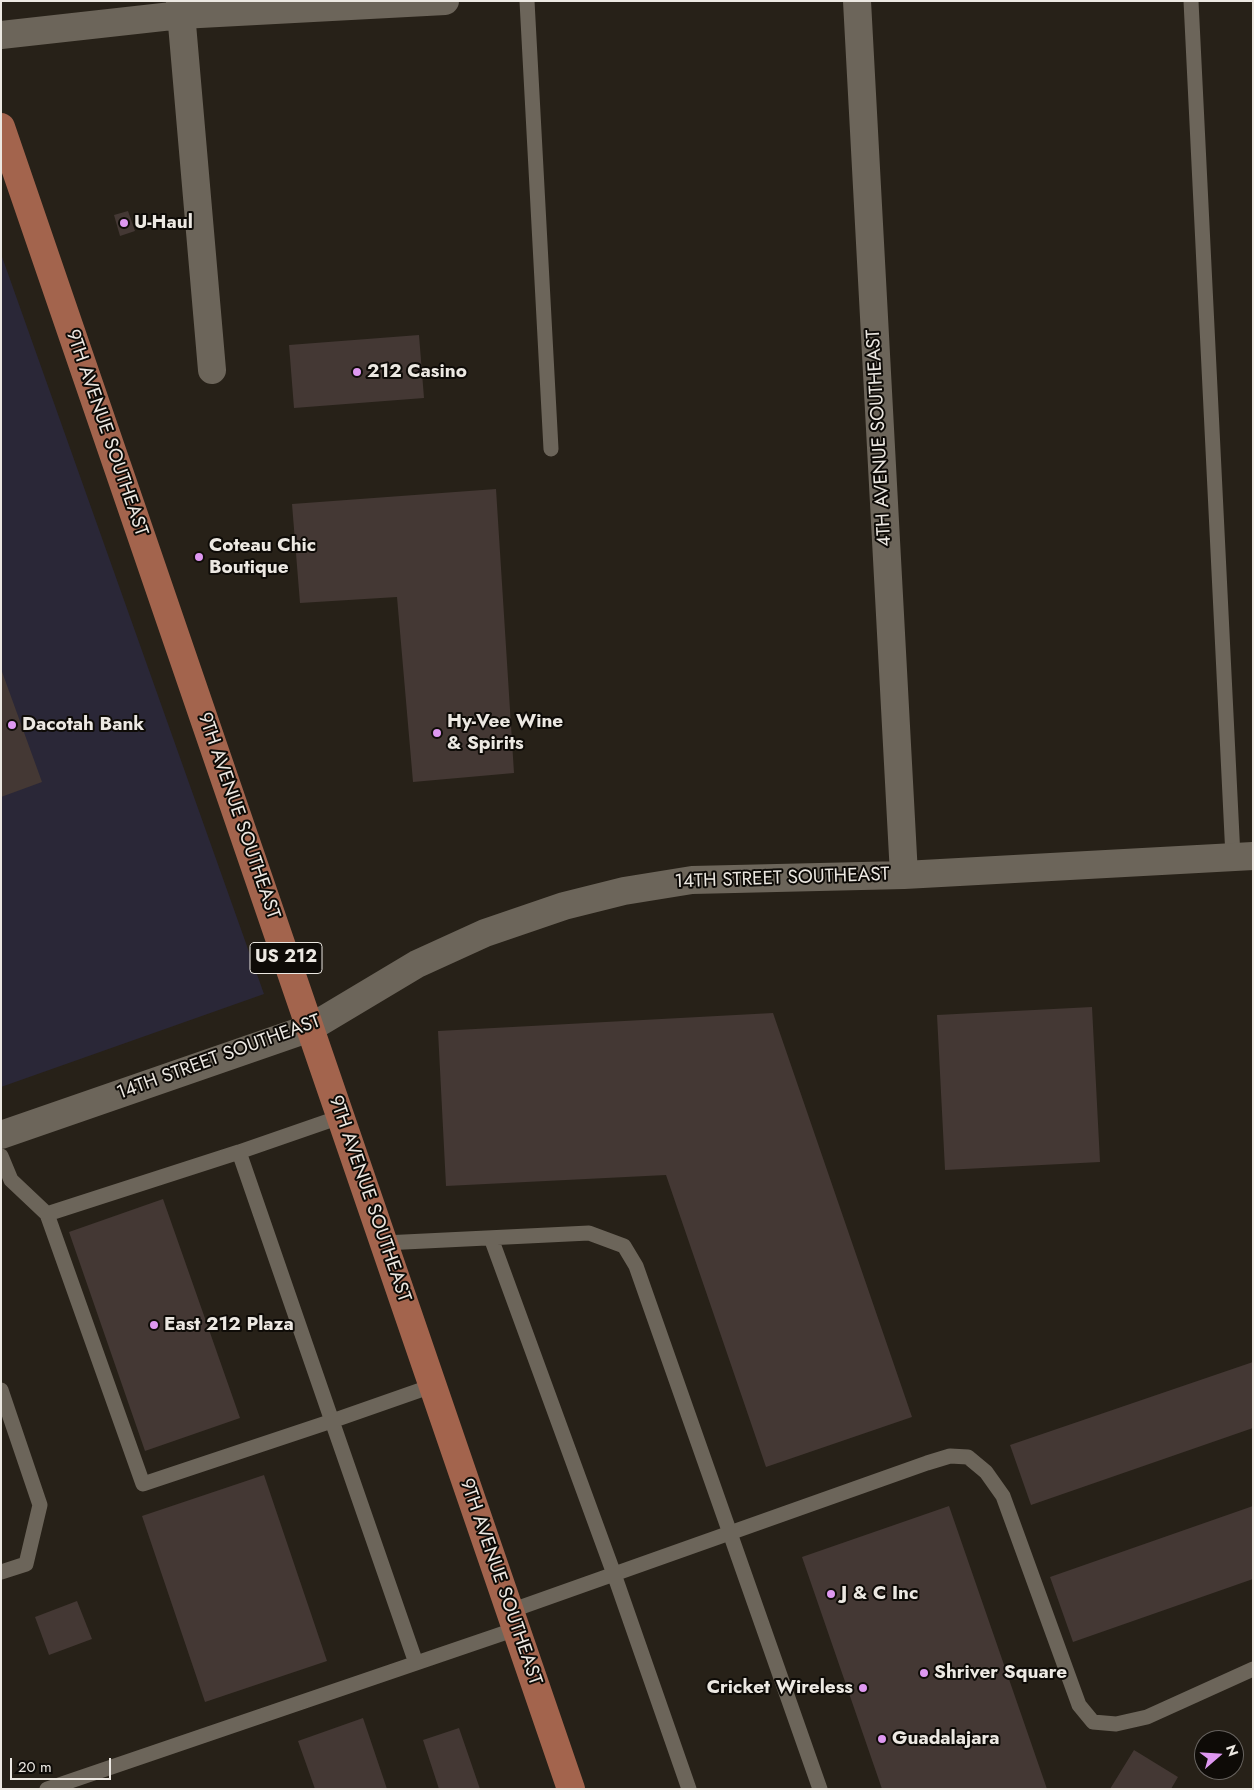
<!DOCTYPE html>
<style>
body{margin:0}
#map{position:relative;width:1254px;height:1790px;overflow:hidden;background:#272118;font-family:Jost,sans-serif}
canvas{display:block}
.frame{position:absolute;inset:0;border:2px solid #ece8e2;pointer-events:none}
.north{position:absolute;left:1194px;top:1730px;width:50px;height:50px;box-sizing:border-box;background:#0e0b07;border:1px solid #67635f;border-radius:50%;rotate:71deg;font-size:14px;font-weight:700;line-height:20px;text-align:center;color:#ece8e2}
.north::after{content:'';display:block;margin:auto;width:18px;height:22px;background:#df98f1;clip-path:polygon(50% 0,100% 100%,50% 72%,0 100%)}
.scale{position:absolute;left:10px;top:1758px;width:101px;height:22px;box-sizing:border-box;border:2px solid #ece8e2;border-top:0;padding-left:6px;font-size:15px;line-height:18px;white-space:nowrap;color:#ece8e2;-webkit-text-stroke:4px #0e0b07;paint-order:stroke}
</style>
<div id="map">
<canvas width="1254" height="1790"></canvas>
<div class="frame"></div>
<div class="north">N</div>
<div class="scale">20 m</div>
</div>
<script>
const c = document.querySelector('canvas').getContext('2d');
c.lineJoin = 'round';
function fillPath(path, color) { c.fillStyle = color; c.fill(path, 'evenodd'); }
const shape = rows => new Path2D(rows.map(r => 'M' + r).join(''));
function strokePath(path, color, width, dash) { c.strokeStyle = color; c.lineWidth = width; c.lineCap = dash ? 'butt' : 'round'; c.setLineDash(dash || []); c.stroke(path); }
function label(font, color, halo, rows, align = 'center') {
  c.font = font + ' Jost,sans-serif'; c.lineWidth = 4; c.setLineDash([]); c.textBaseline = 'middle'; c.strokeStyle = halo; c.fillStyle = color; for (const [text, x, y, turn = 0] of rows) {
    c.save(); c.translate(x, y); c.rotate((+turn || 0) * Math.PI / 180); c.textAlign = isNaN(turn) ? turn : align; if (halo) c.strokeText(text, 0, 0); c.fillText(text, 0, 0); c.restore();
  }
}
fillPath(shape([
 [1,254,264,994,1,1087]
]), '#2a2737');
fillPath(shape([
 [128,211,135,231,120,236,114,215],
 [419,335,424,398,294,408,289,345],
 [496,489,514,773,413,782,397,597,300,603,292,504],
 [1,669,42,782,1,797],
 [1092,1007,1100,1162,945,1170,937,1015],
 [773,1013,912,1417,766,1467,666,1175,446,1186,438,1031],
 [163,1199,240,1418,145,1451,69,1232],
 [1253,1362,1253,1428,1031,1505,1010,1445],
 [264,1475,327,1661,205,1702,142,1516],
 [949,1506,1047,1789,882,1789,802,1557],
 [1253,1506,1253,1579,1073,1642,1050,1577],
 [77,1601,92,1639,49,1655,35,1617],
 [363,1718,387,1789,315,1789,298,1741],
 [459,1728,480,1789,439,1789,423,1740],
 [1134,1750,1178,1777,1171,1789,1110,1789]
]), '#443834');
strokePath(shape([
 [527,1,551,449],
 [1191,1,1233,857],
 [239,1152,340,1117],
 [1,1156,11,1180,47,1214],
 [491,1238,614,1574,689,1789],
 [384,1243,589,1233,624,1246,636,1266,820,1789],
 [1,1390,40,1505,26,1564,1,1572],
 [510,1611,927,1463,950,1456,968,1457,986,1472,1003,1496,1079,1705,1093,1722,1116,1724,1147,1717,1253,1669],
 [416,1663,332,1421,239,1152,47,1214,143,1484,332,1421,432,1386],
 [47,1789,516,1629]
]), '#6c655a', 15);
strokePath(shape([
 [180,1,212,370],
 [1,35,181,15,445,1],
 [1,1135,310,1028]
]), '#6c655a', 28);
strokePath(shape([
 [857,1,904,875],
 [310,1028,417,964,485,933,564,906,624,891,692,880,904,875,1253,856]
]), '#6c655a', 28);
strokePath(shape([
 [1,127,571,1789]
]), '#a3644d', 28);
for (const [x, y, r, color] of [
 [124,223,5,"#df98f1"],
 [357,372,5,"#df98f1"],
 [199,557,5,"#df98f1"],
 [12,725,5,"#df98f1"],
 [437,733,5,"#df98f1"],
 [154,1325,5,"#df98f1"],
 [831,1594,5,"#df98f1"],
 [924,1673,5,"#df98f1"],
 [863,1688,5,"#df98f1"],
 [882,1739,5,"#df98f1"]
]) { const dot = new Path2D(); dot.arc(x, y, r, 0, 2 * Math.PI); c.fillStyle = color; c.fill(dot); strokePath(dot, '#0e0b07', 2); }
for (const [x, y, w] of [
 [286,958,72]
]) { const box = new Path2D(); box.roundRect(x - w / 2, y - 15.5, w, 31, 4); c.fillStyle = '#0e0b07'; c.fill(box); strokePath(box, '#ece8e2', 1); }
label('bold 18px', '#ece8e2', null, [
 ["US 212",286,958]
]);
label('bold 19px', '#ece8e2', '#0e0b07', [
 ["U-Haul",134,223],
 ["212 Casino",367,372],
 ["Coteau Chic",209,546],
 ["Boutique",209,568],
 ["Hy-Vee Wine",447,722],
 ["& Spirits",447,744],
 ["Dacotah Bank",22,725],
 ["East 212 Plaza",164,1325],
 ["J & C Inc",841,1594],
 ["Shriver Square",934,1673],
 ["Cricket Wireless",853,1688,"right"],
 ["Guadalajara",892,1739]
], 'left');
label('19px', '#ece8e2', '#0e0b07', [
 ["9TH AVENUE SOUTHEAST",106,433,71],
 ["4TH AVENUE SOUTHEAST",880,438,-93],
 ["9TH AVENUE SOUTHEAST",238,816,71],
 ["14TH STREET SOUTHEAST",782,879,-2],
 ["14TH STREET SOUTHEAST",219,1058,-20],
 ["9TH AVENUE SOUTHEAST",369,1199,71],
 ["9TH AVENUE SOUTHEAST",500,1582,71]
]);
</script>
